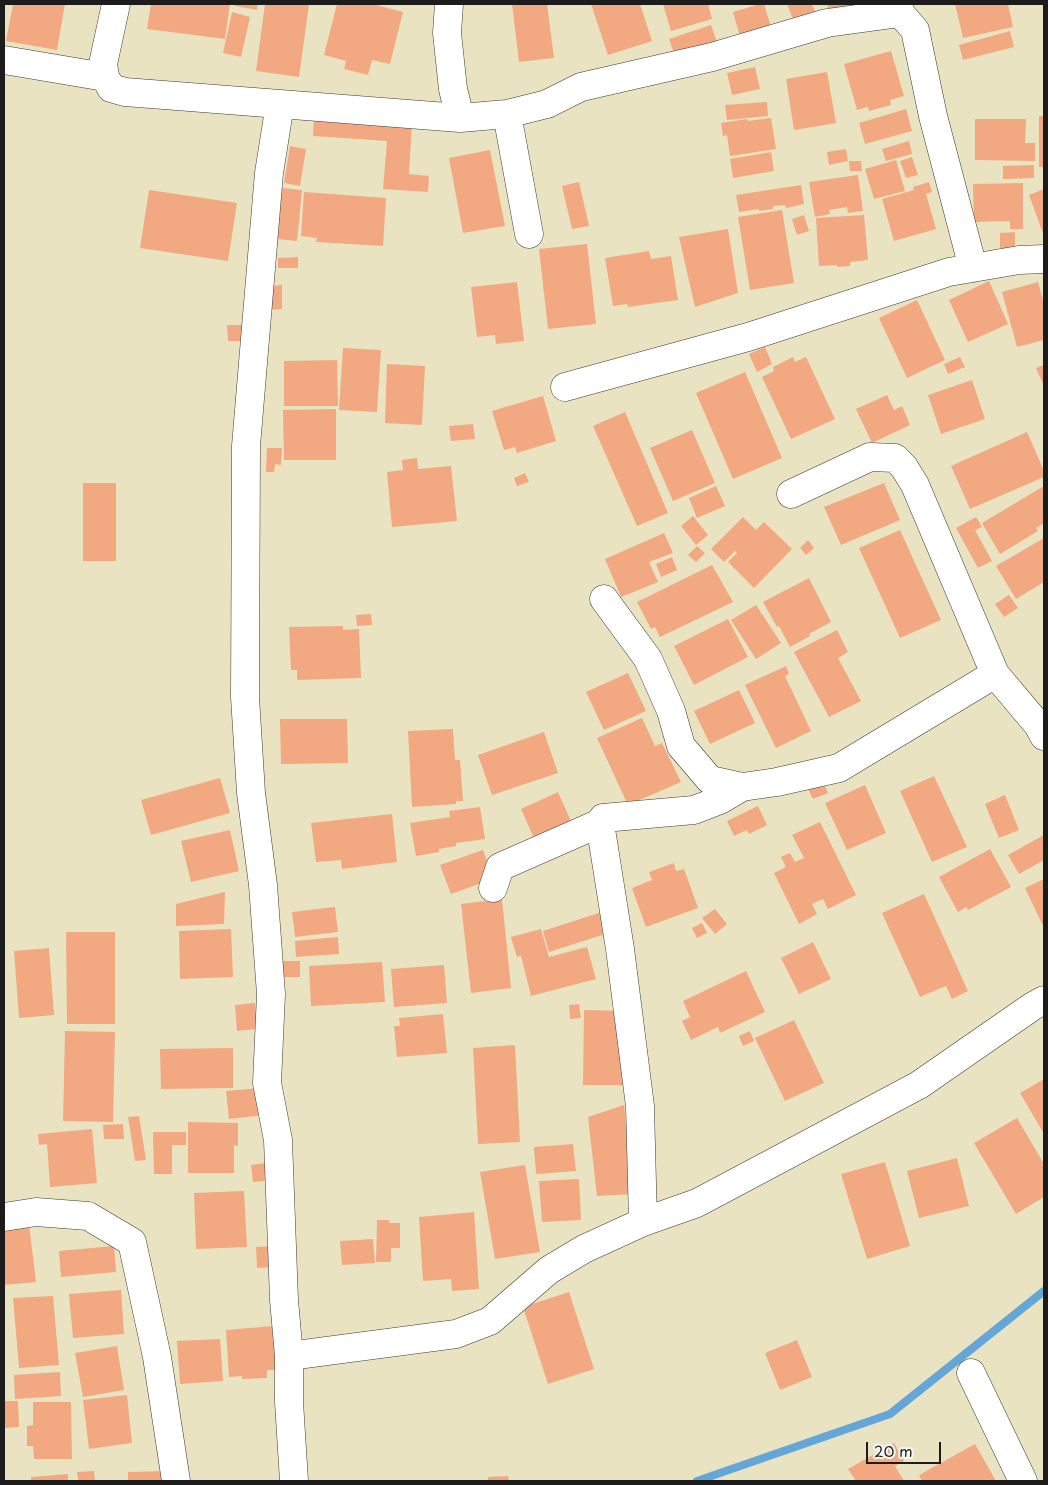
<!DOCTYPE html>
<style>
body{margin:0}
#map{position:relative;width:1048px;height:1485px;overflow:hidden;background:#e9e3c2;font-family:"Playpen Sans",sans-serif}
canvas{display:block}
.frame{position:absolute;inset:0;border:5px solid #1c1c1c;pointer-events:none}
.scale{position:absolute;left:866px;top:1442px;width:75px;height:22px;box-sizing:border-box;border:2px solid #1c1c1c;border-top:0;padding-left:6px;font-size:15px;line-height:18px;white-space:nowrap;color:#1c1c1c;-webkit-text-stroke:4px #f6f6f2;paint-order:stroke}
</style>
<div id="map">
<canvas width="1048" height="1485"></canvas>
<div class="frame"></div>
<div class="scale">20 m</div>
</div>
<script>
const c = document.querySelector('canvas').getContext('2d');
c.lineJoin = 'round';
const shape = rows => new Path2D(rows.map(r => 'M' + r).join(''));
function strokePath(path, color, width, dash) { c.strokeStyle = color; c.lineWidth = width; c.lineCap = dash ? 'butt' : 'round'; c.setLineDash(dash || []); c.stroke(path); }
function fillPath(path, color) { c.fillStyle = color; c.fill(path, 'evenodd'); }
strokePath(shape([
 [697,1481,890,1414,1044,1291]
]), '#65a6d8', 8);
fillPath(shape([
 [13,4,65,4,57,50,6,41],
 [151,4,230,4,225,39,147,29],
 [235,4,258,4,257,10,235,6],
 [265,4,309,4,299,77,256,71],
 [337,4,372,4,403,12,390,64,372,60,368,75,344,69,346,61,324,55],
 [512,4,547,4,554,58,519,62],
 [591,4,640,4,652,41,608,55],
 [663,4,708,4,712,19,671,31],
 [760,4,764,4,771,27,740,37,733,12],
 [787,4,812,4,816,14,794,22],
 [827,4,854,4,829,11],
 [955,4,1008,4,1013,27,963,38],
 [232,12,250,17,241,57,223,53],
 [711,25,718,45,676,59,669,39],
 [1010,31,1014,47,963,60,959,45],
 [891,51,904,96,890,100,891,105,869,111,868,107,857,110,844,64],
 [755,67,760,89,732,95,727,73],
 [827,72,836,123,794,130,786,79],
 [767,102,768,116,727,120,725,105],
 [906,109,912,131,865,144,859,123],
 [314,116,412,122,409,174,429,176,428,192,383,189,387,141,313,136],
 [1039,116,1044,116,1044,167,1039,167],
 [771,118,776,149,730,156,727,135,723,136,721,123,747,119,748,121],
 [975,119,1026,119,1025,143,1035,143,1035,161,975,160],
 [909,141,912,154,886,161,882,149],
 [290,146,306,149,300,186,284,183],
 [846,149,848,161,829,165,827,152],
 [490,150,505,226,463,233,449,158],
 [771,152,774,171,733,178,730,159],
 [912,157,918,175,906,178,900,161],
 [896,160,905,191,874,199,865,169],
 [849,161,861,161,862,171,850,171],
 [1034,165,1034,178,1003,179,1003,166],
 [858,175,863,211,848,213,847,207,829,210,830,214,815,217,809,182],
 [579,182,589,226,572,229,562,186],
 [929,182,932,192,926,194,936,229,894,241,882,199,914,190,913,187],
 [1023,183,1023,229,1010,229,1010,221,974,222,973,184],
 [801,185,804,204,786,208,785,205,773,206,773,209,759,211,759,209,739,212,736,195],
 [282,188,302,190,297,241,277,239],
 [1044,189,1044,236,1029,195],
 [149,190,237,203,228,261,140,248],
 [304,192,386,198,383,246,316,242,317,238,301,236],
 [782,210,794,283,750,290,738,217],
 [804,215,809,231,797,235,792,219],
 [864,215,868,260,850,262,850,266,837,267,837,265,819,266,816,218],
 [728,229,738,293,695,307,679,237],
 [1015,232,1015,248,1000,248,1000,233],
 [587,244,596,324,548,329,539,249],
 [649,251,651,259,671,256,678,300,628,307,627,304,613,306,605,258],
 [298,257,298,268,278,268,278,258],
 [989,281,1008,324,968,342,949,300],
 [517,282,524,341,496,344,495,335,477,337,471,287],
 [1038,282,1044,304,1044,340,1017,347,1002,292],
 [282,285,282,309,270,310,270,286],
 [917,300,945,360,907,378,879,318],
 [227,325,246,325,246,341,228,341],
 [765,347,772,364,757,372,749,354],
 [343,348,381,350,377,412,339,410],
 [793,357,795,362,806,357,835,419,791,439,762,377,774,371,773,367],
 [960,357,965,367,948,374,944,364],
 [337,360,338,406,284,406,284,361],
 [387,364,425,366,422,425,385,423],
 [1044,365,1044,386,1036,368],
 [745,372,782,458,733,479,696,393],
 [972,380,985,419,941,434,928,395],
 [887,395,894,410,902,406,910,425,872,443,856,409],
 [543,396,556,441,517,453,515,447,504,450,492,411],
 [336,409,336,460,284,460,283,410],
 [625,412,668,513,637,526,593,426],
 [473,424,475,439,451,441,449,426],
 [692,430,715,483,673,501,650,448],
 [1027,432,1044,471,1044,477,970,509,951,466],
 [267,448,282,448,281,465,275,464,274,472,266,472],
 [417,458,418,469,451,466,457,521,392,527,387,472,403,470,402,460],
 [525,473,529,482,517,486,514,478],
 [83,483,116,483,116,561,83,561],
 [884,483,900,520,841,545,824,507],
 [716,486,725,506,697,518,689,498],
 [1044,486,1044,523,1036,528,1038,531,1000,554,982,523],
 [693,516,708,535,696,545,681,526],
 [743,517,756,530,764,522,792,549,754,588,728,562,737,553,735,551,724,562,711,549],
 [976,517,982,527,975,530,992,561,978,568,956,528],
 [900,530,941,620,900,638,859,548],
 [664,533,673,553,649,562,658,582,621,597,605,559],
 [1044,538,1044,582,1016,599,996,566],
 [808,540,814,548,806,555,800,548],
 [697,546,705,553,696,562,688,555],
 [672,557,677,570,661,577,656,564],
 [712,565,733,602,660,637,655,627,651,629,637,602],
 [809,578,831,622,809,634,810,636,790,647,779,626,777,627,763,602],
 [1009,595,1018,608,1004,617,995,604],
 [756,605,781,643,756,659,731,620],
 [371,614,372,625,357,626,356,615],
 [728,619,748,657,694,685,674,646],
 [343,626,343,630,359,629,361,678,297,680,297,670,291,670,289,627],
 [837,630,848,652,838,658,861,701,829,717,794,652],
 [786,666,789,674,785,676,811,731,776,748,745,685],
 [628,673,646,711,604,730,586,692],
 [739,690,755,723,710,744,694,711],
 [642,718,655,746,662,743,681,782,628,805,597,738],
 [280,719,347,719,348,763,281,764],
 [453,729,455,760,460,760,463,801,456,801,456,804,412,807,408,731],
 [544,732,558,773,492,795,478,755],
 [934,776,967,847,932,862,900,791],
 [220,778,230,813,151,835,141,800],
 [822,778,828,793,813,799,806,785],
 [865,785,886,833,847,850,825,803],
 [558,792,574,828,537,845,521,809],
 [1005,795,1019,830,999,838,985,804],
 [758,806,767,825,749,834,747,830,734,836,727,821],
 [480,807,485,839,456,843,456,846,439,849,439,852,416,856,410,823,450,817,449,811],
 [392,814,397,862,342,869,341,860,316,862,311,823],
 [820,822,856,895,828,909,823,899,812,904,817,914,799,924,774,873,786,867,781,857,790,853,795,862,804,858,792,835],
 [230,830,239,871,191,882,181,841],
 [1044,835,1044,860,1019,874,1008,855],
 [990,849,1011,887,968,910,966,907,958,912,939,877],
 [483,850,493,879,451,894,440,865],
 [674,863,676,871,684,869,698,908,646,927,632,888,652,880,649,872],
 [1044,879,1044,928,1025,888],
 [225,892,224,924,176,926,176,904],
 [924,894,968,991,952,999,946,986,920,997,882,913],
 [502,899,511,988,471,993,461,904],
 [335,907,338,932,295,937,292,912],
 [715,909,727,924,715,934,702,918],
 [608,910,615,931,549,952,543,931],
 [702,923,707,933,697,938,692,928],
 [231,929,233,977,180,979,179,931],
 [541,929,549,957,587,947,596,979,531,996,521,956,517,957,511,937],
 [66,932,115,932,115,1024,67,1024],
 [338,937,339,954,296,957,295,941],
 [813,942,831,979,799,994,781,958],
 [49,948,54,1015,19,1018,14,951],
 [283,961,300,961,300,977,283,977],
 [382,962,385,1002,311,1006,309,966],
 [444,965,447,1003,394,1007,391,969],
 [746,971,765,1012,720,1033,718,1027,691,1040,682,1021,690,1017,683,1001],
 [255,1003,257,1029,237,1031,235,1005],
 [579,1004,581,1018,570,1019,569,1005],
 [584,1010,625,1011,624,1085,583,1085],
 [443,1014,447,1053,397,1057,394,1026,400,1026,399,1018],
 [794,1020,824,1083,785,1101,755,1038],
 [65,1031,115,1032,113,1122,63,1121],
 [750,1031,754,1041,743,1046,739,1036],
 [515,1045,520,1142,478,1144,473,1048],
 [233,1048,233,1088,161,1089,160,1049],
 [1044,1079,1044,1134,1020,1093],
 [261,1088,264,1115,229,1119,226,1091],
 [624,1105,633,1194,597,1196,588,1117],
 [139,1116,146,1160,135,1161,128,1117],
 [1017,1118,1044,1164,1044,1197,1016,1214,974,1143],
 [188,1122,238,1123,238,1146,234,1145,234,1173,188,1173],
 [123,1124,124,1139,104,1139,103,1125],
 [92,1129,97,1183,50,1187,47,1144,39,1145,38,1134],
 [153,1132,186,1132,186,1145,172,1145,172,1174,154,1174],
 [573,1144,576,1171,536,1174,534,1147],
 [957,1158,969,1206,919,1218,907,1171],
 [273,1162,274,1180,253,1182,251,1165],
 [885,1162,910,1246,867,1259,841,1174],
 [525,1165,540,1252,495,1259,480,1172],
 [579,1179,581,1220,542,1222,539,1181],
 [244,1191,247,1247,196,1249,194,1193],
 [474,1212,479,1289,452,1291,451,1279,423,1281,419,1217],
 [377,1220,389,1220,389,1223,400,1223,400,1248,391,1248,391,1262,376,1262],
 [29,1224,36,1282,4,1285,4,1226],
 [373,1239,375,1263,342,1265,340,1241],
 [114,1246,116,1272,61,1277,59,1251],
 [277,1246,277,1267,257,1268,256,1247],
 [121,1290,124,1334,73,1338,69,1294],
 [569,1292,594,1369,548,1384,523,1307],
 [53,1296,59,1365,19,1368,13,1298],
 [273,1326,276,1370,267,1370,267,1378,242,1379,242,1376,229,1377,226,1330],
 [220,1339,223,1381,180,1384,177,1341],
 [797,1340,812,1377,780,1390,765,1353],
 [117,1346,124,1390,83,1397,75,1353],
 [60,1372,61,1396,15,1399,14,1375],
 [127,1395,132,1443,89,1449,83,1400],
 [4,1401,18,1401,19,1427,5,1428],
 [33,1402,71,1402,72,1459,34,1459,33,1446,27,1446,27,1426,33,1425],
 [894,1443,904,1461,895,1466,904,1481,856,1481,848,1469],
 [975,1444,996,1481,922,1481,919,1475],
 [94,1471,95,1481,78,1481,77,1472],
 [168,1471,168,1481,128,1481,128,1472],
 [68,1474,68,1481,31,1481,31,1477],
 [508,1476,509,1481,488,1481,488,1477]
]), '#f2a982');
const minor = shape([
 [116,4,103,64,105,77,111,88,125,92,460,118,507,114,547,104,581,87,712,57,827,23,900,13],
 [449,4,447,33,453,89,460,118],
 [899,4,900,13,915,30,933,116,973,268],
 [4,60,105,77],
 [280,104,269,173,246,446,245,697,251,793,263,885,271,994,267,1083,278,1140,284,1300,289,1356,289,1402,294,1481],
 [507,114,529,234],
 [565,387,748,337,949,272,1019,260,1044,259],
 [791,494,870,457,895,458,904,467,915,485,995,674,1038,725,1044,736],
 [604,599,648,659,671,711,681,746,710,780,742,787,777,782,839,768,995,674],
 [600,823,620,949,640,1106,643,1222],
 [493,888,500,867,600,823,603,818,694,810,720,800,742,787],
 [4,1217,36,1212,88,1216,132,1242,157,1357,176,1481],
 [289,1356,456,1334,490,1321,549,1270,584,1249,643,1222,697,1203,919,1085,1033,1006,1044,1000],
 [971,1373,1023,1481]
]);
strokePath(minor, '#3b3a35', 29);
strokePath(minor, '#fff', 28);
</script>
